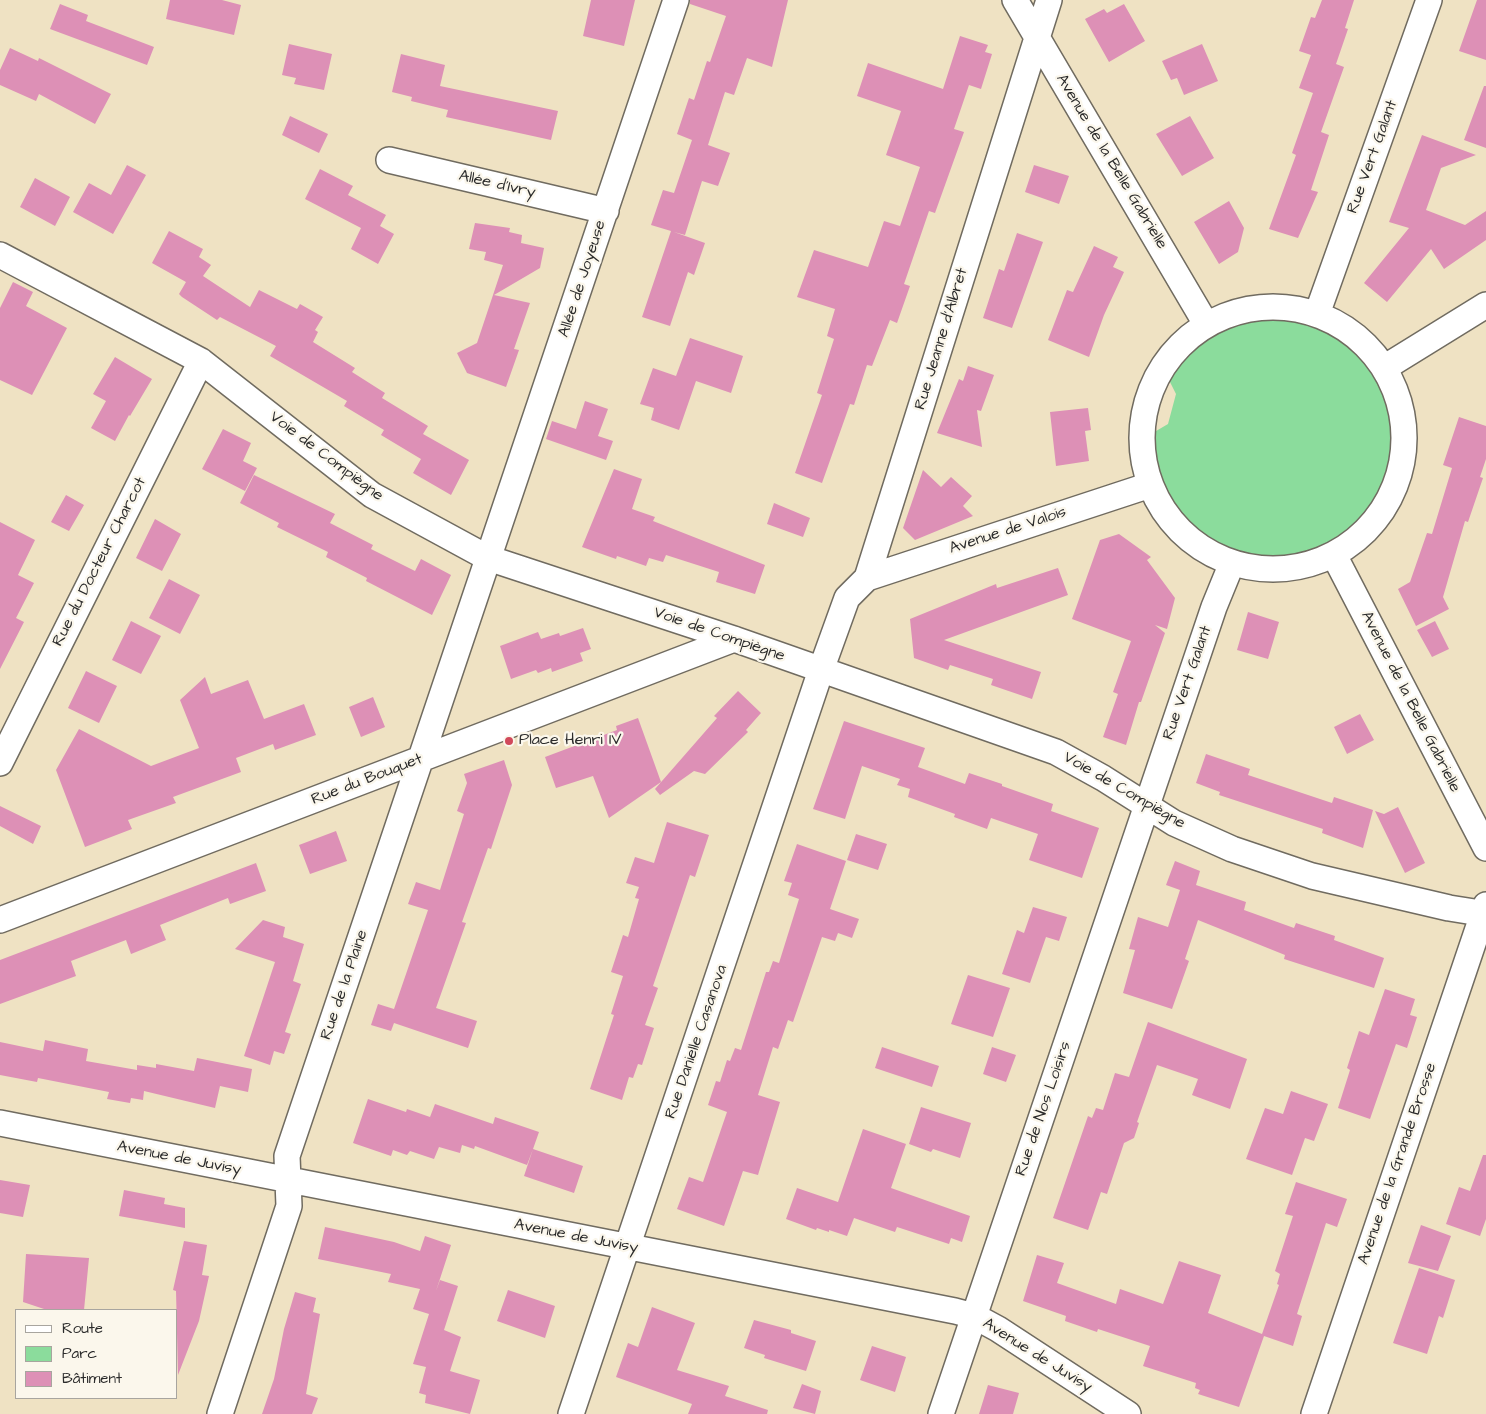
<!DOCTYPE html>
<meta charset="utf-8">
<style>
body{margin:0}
#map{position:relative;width:1486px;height:1414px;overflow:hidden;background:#efe2c3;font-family:"Architects Daughter",sans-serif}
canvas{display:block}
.legend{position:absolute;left:15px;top:1309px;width:162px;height:90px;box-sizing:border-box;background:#fbf7ec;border:1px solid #a8a59f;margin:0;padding:6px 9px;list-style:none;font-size:15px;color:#2b2b2b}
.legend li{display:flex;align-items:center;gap:10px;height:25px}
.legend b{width:25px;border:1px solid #a8a59f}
</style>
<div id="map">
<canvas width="1486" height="1414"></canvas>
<ul class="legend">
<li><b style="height:6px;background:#fff"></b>Route</li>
<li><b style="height:14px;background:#8bdc9c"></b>Parc</li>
<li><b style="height:14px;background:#dd90b6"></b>Bâtiment</li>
</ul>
</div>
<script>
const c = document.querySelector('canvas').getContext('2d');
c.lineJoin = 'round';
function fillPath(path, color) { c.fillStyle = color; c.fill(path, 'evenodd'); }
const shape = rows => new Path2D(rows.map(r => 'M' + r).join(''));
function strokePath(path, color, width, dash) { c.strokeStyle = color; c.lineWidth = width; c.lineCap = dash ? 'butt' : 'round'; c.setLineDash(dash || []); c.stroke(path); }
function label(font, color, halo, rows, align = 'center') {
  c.font = font + ' "Architects Daughter",sans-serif'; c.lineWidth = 4.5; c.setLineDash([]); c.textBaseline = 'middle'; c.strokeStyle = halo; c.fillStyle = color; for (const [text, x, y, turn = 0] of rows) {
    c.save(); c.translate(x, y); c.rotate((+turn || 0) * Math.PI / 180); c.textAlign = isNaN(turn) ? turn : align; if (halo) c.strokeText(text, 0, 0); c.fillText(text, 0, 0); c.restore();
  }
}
fillPath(shape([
 [1272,315,1309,322,1326,328,1351,345,1368,361,1381,381,1390,405,1395,431,1395,452,1381,494,1354,530,1337,542,1313,553,1292,559,1258,561,1237,557,1205,542,1178,517,1160,486,1155,468,1151,434,1168,424,1176,394,1167,376,1189,350,1218,330,1235,322]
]), '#8bdc9c');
fillPath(shape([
 [170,0,222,0,241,5,234,35,166,19],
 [591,0,635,0,624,46,583,36],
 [690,0,788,0,772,67,747,58,734,95,725,92,708,145,730,153,718,186,702,181,685,235,674,232,705,243,694,275,688,272,670,326,642,317,671,231,651,225,663,190,674,193,692,140,677,134,689,98,694,100,707,61,710,62,726,16,690,4],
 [1322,0,1354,0,1345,28,1348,29,1336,64,1344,67,1321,132,1329,135,1311,190,1318,192,1298,238,1269,229,1296,155,1292,153,1313,93,1299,88,1311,55,1299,51,1311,17,1315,18],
 [1477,0,1486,0,1486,60,1459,51],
 [60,4,88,15,86,21,154,47,147,65,50,29],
 [1124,4,1145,41,1109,62,1085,19,1104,9,1107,13],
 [960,36,988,45,985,52,992,54,981,89,969,85,954,129,964,132,935,213,929,211,904,284,910,286,897,323,890,320,872,366,867,365,854,405,850,404,822,483,795,473,822,395,817,393,834,339,827,336,835,309,797,297,814,250,868,267,884,221,900,226,920,167,886,155,901,111,857,96,868,63,943,89],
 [289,44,332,54,324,90,294,84,296,78,282,75],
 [1202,44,1218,81,1184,95,1177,78,1171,80,1162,61],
 [10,48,38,61,39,58,111,94,95,124,39,94,36,101,0,85,0,70],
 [401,54,445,65,440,86,558,111,551,140,446,117,448,110,411,101,412,97,392,92],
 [1484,86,1486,86,1486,148,1464,140],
 [290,116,328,134,319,153,282,135],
 [1190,116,1214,158,1182,176,1156,134],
 [1422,135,1476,155,1441,168,1426,210,1465,225,1486,211,1486,240,1444,269,1431,249,1387,302,1364,283,1409,228,1389,222],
 [127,165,146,175,113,234,73,212,89,183,111,195],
 [1034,165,1069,176,1059,204,1025,192],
 [320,169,353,186,348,195,386,215,380,226,394,234,378,264,351,249,361,228,305,199],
 [35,178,70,197,55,226,20,207],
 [1229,201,1244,228,1238,252,1219,264,1194,222],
 [475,223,510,228,509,232,522,235,521,243,544,248,540,268,494,295,530,303,514,349,519,350,506,387,467,373,457,353,477,343,503,265,484,260,486,252,469,249],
 [169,231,203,249,199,257,211,265,203,276,250,307,259,290,297,309,300,304,323,317,315,330,318,332,313,342,355,368,352,372,385,393,382,398,428,426,423,434,469,460,451,495,413,473,421,459,381,435,384,430,344,406,347,401,270,356,276,346,220,317,217,320,182,297,179,294,186,282,152,263],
 [1017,233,1043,242,1012,328,983,318,999,269,1004,271],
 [1094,246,1118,257,1113,267,1124,272,1104,315,1089,357,1048,340,1067,290,1073,292],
 [13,282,33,292,26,306,67,328,32,395,0,380,0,308],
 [690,338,743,356,731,393,696,381,679,430,651,420,654,408,640,404,653,368,676,376],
 [115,357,152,379,130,416,129,415,115,441,91,428,106,401,93,394],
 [968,366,994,375,981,411,977,410,982,447,937,433,959,379,963,381],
 [585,401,608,409,598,436,613,441,606,460,546,439,552,421,576,429],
 [1088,408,1091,430,1085,431,1089,461,1056,466,1050,412],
 [1459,417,1486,426,1486,459,1480,477,1483,478,1468,522,1465,521,1443,597,1449,609,1416,626,1398,589,1410,582,1427,533,1432,534,1452,468,1443,465],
 [223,429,251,443,243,461,257,468,245,491,202,469],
 [614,469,642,479,632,509,655,517,653,521,765,565,755,594,716,582,719,572,666,555,663,562,649,558,646,566,617,556,616,559,582,547],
 [923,470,941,487,951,477,972,496,963,506,973,516,915,540,903,528],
 [254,475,335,514,330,523,373,545,371,549,415,571,421,559,451,575,432,615,366,581,367,578,326,557,328,552,277,527,279,523,240,503],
 [66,495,84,505,69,531,51,522],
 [774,503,810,518,803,537,767,524],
 [155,519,181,534,162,571,136,558],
 [0,522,35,540,18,575,34,583,16,618,24,622,0,669],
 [1119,534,1151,557,1147,560,1175,598,1167,629,1155,625,1165,633,1141,702,1139,702,1126,745,1103,737,1118,694,1113,692,1131,641,1072,619,1100,540],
 [1058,568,1068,595,944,640,1041,672,1032,699,991,685,993,679,950,665,948,670,914,658,910,619,996,584,997,588],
 [169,579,200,595,180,634,149,618],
 [1248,612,1279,622,1268,659,1237,650],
 [131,621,161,636,141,674,112,660],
 [1435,621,1449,649,1432,657,1417,630],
 [583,628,591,649,580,653,583,661,552,672,551,668,538,673,536,670,511,679,500,646,538,632,541,639,559,633,560,636],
 [86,671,117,686,99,723,68,708],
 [205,677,211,694,248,680,264,719,304,704,316,735,275,750,273,744,236,758,241,772,173,797,176,803,128,820,132,829,85,847,56,770,79,729,151,766,199,748,180,700],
 [738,691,761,713,746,730,748,732,705,774,694,771,660,795,655,789,717,718,714,716],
 [373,697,385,727,361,737,349,707],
 [1360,714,1374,740,1347,754,1334,727],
 [638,718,661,782,609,818,593,776,556,788,545,757,617,730,616,726],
 [844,721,925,748,918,767,965,784,969,773,1002,784,1002,786,1053,804,1051,811,1099,828,1082,878,1029,860,1038,834,991,818,987,829,954,817,955,814,908,797,910,789,897,785,900,779,862,766,845,819,813,809],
 [1206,754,1250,769,1248,775,1332,803,1334,797,1373,810,1363,848,1322,833,1323,829,1219,795,1220,792,1196,783],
 [504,760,512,785,491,849,488,848,462,922,466,923,436,1008,477,1021,468,1048,394,1023,391,1031,371,1025,378,1004,394,1009,428,910,408,904,416,882,440,890,464,814,457,811,467,783,464,774],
 [0,806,41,826,33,844,0,826],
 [1398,807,1425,863,1405,873,1375,811,1384,814],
 [667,822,709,835,695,877,690,875,653,986,658,988,645,1025,654,1028,642,1065,638,1064,633,1078,629,1077,622,1100,590,1089,614,1015,611,1014,623,976,611,972,623,935,628,937,639,899,635,898,639,887,626,883,635,857,654,863],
 [336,831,347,861,310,874,299,845],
 [856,834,887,844,878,870,847,860],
 [797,844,846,861,830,909,859,919,852,938,838,933,835,941,822,937,793,1022,788,1020,778,1049,773,1047,758,1095,780,1102,758,1175,743,1171,724,1226,677,1209,689,1177,703,1182,727,1112,708,1105,716,1081,720,1082,727,1060,730,1061,735,1048,741,1050,766,972,769,972,773,961,779,963,799,899,788,895,792,883,784,881],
 [1175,861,1200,871,1196,885,1246,902,1244,910,1294,928,1296,923,1335,936,1334,940,1384,958,1374,988,1284,959,1285,955,1198,920,1185,959,1189,961,1172,1009,1123,993,1135,950,1129,949,1138,917,1168,927,1180,890,1166,885],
 [256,863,266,891,230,904,228,898,160,925,166,940,131,954,126,940,71,961,76,976,0,1004,0,960],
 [1033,907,1067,917,1059,941,1046,937,1030,983,1002,974,1017,930,1024,933],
 [263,920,285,927,283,937,304,944,293,981,301,984,285,1032,291,1034,284,1054,274,1051,270,1065,244,1056,275,962,235,949],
 [968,975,1010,988,993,1037,951,1024],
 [1385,989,1415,999,1410,1015,1417,1017,1407,1048,1396,1044,1370,1119,1338,1108,1350,1070,1347,1068,1359,1031,1369,1035],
 [1148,1022,1247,1059,1230,1109,1192,1095,1198,1079,1157,1065,1137,1122,1139,1123,1134,1138,1124,1143,1107,1194,1101,1192,1088,1230,1053,1218,1088,1116,1092,1118,1096,1108,1103,1110,1115,1073,1129,1077],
 [45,1040,88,1049,86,1061,137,1070,137,1065,156,1068,156,1064,194,1071,197,1058,252,1069,248,1092,220,1086,215,1108,144,1091,143,1100,131,1098,130,1103,107,1099,109,1092,38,1078,37,1082,0,1075,0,1042,43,1051],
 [882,1047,939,1066,932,1087,875,1068],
 [992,1047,1016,1055,1006,1082,983,1074],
 [1291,1091,1328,1104,1314,1141,1305,1138,1292,1175,1246,1159,1265,1108,1283,1114],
 [368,1099,406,1112,407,1109,430,1117,435,1104,493,1124,495,1117,539,1132,533,1149,583,1166,574,1193,524,1176,533,1149,527,1165,475,1146,474,1149,462,1145,460,1153,439,1147,434,1159,410,1151,407,1155,393,1150,391,1156,353,1143],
 [921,1107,971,1123,960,1158,933,1149,931,1152,909,1144],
 [863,1129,906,1144,891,1188,970,1216,962,1242,951,1238,949,1244,897,1227,895,1232,854,1218,847,1236,829,1230,829,1232,817,1228,816,1230,786,1219,797,1188,838,1202],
 [1483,1155,1486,1155,1486,1219,1480,1236,1446,1224,1459,1187,1470,1191],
 [0,1180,30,1185,23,1217,0,1213],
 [1296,1182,1347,1199,1337,1227,1326,1223,1297,1314,1302,1316,1293,1346,1264,1336,1239,1407,1198,1394,1200,1390,1195,1388,1196,1383,1143,1366,1150,1346,1098,1329,1097,1332,1065,1321,1066,1316,1023,1301,1037,1255,1064,1263,1057,1283,1116,1304,1120,1289,1163,1304,1179,1261,1221,1275,1208,1313,1262,1334,1279,1285,1277,1284,1280,1274,1275,1271,1293,1216,1285,1214],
 [124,1190,165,1198,164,1204,185,1208,185,1228,119,1216],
 [1421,1225,1451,1236,1438,1271,1408,1263],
 [325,1227,394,1242,420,1251,425,1236,451,1245,436,1291,440,1280,458,1286,444,1330,461,1337,450,1371,480,1380,470,1414,425,1403,426,1395,419,1393,426,1367,413,1364,429,1314,413,1309,420,1289,388,1282,391,1274,318,1259],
 [184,1241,207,1245,202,1275,209,1276,199,1321,178,1375,176,1291,173,1290],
 [26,1254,89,1258,84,1310,47,1310,23,1302],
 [1419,1268,1455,1280,1443,1318,1439,1316,1427,1354,1393,1343],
 [508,1290,555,1306,545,1338,497,1321],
 [295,1292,316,1298,313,1312,320,1314,306,1394,318,1398,312,1414,262,1414,274,1379,284,1329],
 [652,1307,695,1323,677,1370,729,1386,725,1396,768,1410,767,1414,688,1414,692,1404,616,1377,628,1343,638,1347],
 [754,1320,791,1330,791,1333,816,1341,806,1371,764,1358,765,1355,744,1348],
 [872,1346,906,1357,895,1392,860,1380],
 [802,1384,821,1391,815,1414,793,1408],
 [988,1385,1019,1393,1013,1414,979,1414]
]), '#dd90b6');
const minor = shape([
 [1015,0,1206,324],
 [389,160,606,211],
 [0,255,201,361,372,495,488,558,734,639,1056,752,1103,778,1174,823,1232,849,1312,876,1449,908,1486,914],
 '1142 438a131 131 0 1 1 262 0a131 131 0 1 1-262 0Z',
 [1317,314,1429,0],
 [1384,368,1486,305],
 [1334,555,1486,848],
 [867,578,1150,485],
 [0,763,201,361],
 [0,920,734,639],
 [0,1123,955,1311,974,1316,998,1329,1128,1414],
 [220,1414,289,1206,287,1156,676,0],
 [571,1414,821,670,847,598,867,578,1049,0],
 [941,1414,1214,607,1232,563],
 [1314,1414,1486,905]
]);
strokePath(minor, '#706b60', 28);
strokePath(minor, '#fff', 25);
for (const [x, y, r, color] of [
 [509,741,5,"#d1495b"]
]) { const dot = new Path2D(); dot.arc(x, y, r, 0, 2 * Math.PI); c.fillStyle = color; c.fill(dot); strokePath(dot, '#fbf7ec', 2); }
label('16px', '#2b2b2b', '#fbf7ec', [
 ["Rue Vert Galant",1373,157,-70],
 ["Avenue de la Belle Gabrielle",1111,162,59],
 ["Allée d'Ivry",497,185,13],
 ["Allée de Joyeuse",583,279,-72],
 ["Rue Jeanne d'Albret",942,339,-73],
 ["Voie de Compiègne",326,457,37],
 ["Avenue de Valois",1008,531,-18],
 ["Rue du Docteur Charcot",100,562,-63],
 ["Voie de Compiègne",719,635,19],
 ["Rue Vert Galant",1188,683,-71],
 ["Avenue de la Belle Gabrielle",1410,702,63],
 ["Rue du Bouquet",367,780,-21],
 ["Voie de Compiègne",1124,791,30],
 ["Rue de la Plaine",345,985,-71],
 ["Rue Danielle Casanova",697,1042,-71],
 ["Rue de Nos Loisirs",1044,1109,-71],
 ["Avenue de Juvisy",179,1159,11],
 ["Avenue de la Grande Brosse",1398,1164,-71],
 ["Avenue de Juvisy",576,1237,11],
 ["Avenue de Juvisy",1037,1356,32]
]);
label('16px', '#2b2b2b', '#fbf7ec', [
 ["Place Henri IV",519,741]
], 'left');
</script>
